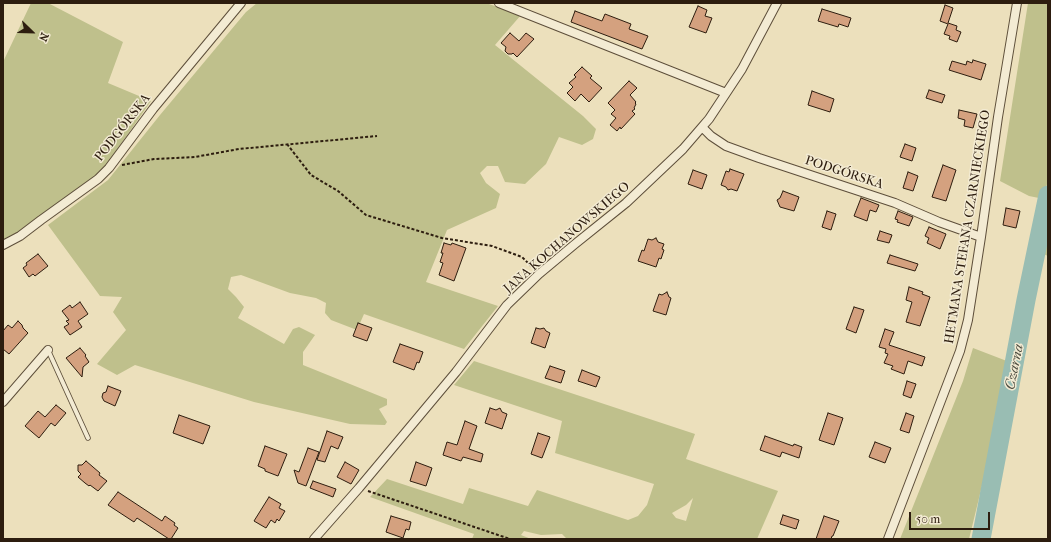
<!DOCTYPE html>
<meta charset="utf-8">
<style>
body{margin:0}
#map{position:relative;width:1051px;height:542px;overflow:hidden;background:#ece0bc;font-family:"IM FELL French Canon",serif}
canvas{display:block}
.frame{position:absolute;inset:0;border:4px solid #2d1d0f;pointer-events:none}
.north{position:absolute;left:12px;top:12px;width:40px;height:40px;-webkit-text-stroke:3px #f3ebd3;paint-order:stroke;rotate:113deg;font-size:11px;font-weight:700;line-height:16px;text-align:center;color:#2d1d0f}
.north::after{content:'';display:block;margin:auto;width:14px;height:18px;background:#2d1d0f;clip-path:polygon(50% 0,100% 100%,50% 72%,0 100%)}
.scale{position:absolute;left:909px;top:512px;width:81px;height:18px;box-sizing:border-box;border:2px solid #2d1d0f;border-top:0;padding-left:5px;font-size:12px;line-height:14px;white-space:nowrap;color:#2d1d0f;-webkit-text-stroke:3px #f3ebd3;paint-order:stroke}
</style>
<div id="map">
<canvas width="1051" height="542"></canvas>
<div class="frame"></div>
<div class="north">N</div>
<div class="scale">50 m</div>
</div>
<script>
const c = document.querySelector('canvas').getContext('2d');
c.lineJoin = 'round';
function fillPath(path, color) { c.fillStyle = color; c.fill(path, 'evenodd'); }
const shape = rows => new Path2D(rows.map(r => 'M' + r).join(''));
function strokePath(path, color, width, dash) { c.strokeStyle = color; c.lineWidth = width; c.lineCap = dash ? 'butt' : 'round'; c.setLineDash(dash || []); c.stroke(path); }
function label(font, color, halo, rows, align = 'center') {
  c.font = font + ' "IM FELL French Canon",serif'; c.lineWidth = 3; c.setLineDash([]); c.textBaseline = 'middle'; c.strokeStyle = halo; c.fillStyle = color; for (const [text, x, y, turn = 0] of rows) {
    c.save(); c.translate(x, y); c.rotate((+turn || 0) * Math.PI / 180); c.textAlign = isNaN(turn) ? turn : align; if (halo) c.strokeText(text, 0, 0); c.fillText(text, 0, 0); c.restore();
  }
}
fillPath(shape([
 [31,3,48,3,123,42,108,83,151,101,114,154,103,174,13,241,3,243,3,62],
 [257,3,486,3,521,15,495,45,583,116,596,129,593,139,582,145,559,137,546,164,525,184,505,182,498,166,487,166,480,173,486,183,500,194,496,208,447,230,426,282,498,306,464,349,364,314,357,330,331,320,325,313,326,303,316,298,290,293,241,275,231,277,228,289,236,297,244,307,238,318,284,344,293,329,299,327,315,335,303,352,303,365,387,399,387,405,379,409,387,422,385,425,350,424,254,402,135,365,117,375,97,364,126,330,113,312,122,297,100,296,48,225,108,180,160,115,246,12],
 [1028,3,1048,3,1048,179,1044,199,1029,196,1000,181],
 [1048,210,1048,256,1039,252],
 [973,348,1012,363,969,539,900,539,963,381],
 [474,361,695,434,686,459,778,491,757,539,567,539,562,534,541,535,524,531,521,535,531,539,472,539,474,534,370,497,387,479,463,504,469,488,528,506,537,490,628,520,638,516,647,505,654,484,555,453,562,421,454,385],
 [693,498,686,521,676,518,672,513,686,505]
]), '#bfc08c');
strokePath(shape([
 [981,539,1026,300,1048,195]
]), '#99bdb3', 19);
const building = shape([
 [945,5,953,8,948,23,957,26,956,30,961,32,957,42,949,39,950,36,944,34,948,24,940,21,945,5],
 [698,6,707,10,705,16,712,18,706,33,689,27,698,6],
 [822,9,851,18,848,27,839,24,838,27,818,21,822,9],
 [575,11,602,21,605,14,631,24,629,29,648,36,642,49,571,22,575,11],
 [510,33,519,41,526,33,534,39,517,57,513,53,512,54,508,54,505,51,506,47,501,43,510,33],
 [973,60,986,64,981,80,949,70,952,61,966,65,967,61,972,63,973,60],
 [582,67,592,76,590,78,602,88,589,102,581,94,575,101,567,93,573,87,569,83,576,77,574,75,582,67],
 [629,81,637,88,630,95,636,102,635,103,636,104,634,108,635,109,632,111,635,114,621,129,620,127,617,131,610,125,616,118,611,114,615,110,608,103,629,81],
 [929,90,945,95,942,103,926,98,929,90],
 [812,91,834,99,830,112,808,105,812,91],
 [959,110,977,114,973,128,964,126,965,120,958,118,959,110],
 [905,144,916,148,912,161,900,157,905,144],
 [943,165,956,170,946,201,932,197,943,165],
 [730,169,744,174,737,191,731,189,728,190,726,187,721,185,726,171,729,172,730,169],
 [693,170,707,175,702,189,688,184,693,170],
 [908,172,918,176,913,191,903,188,908,172],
 [783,191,799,197,794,211,780,207,777,200,780,198,783,191],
 [861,198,879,205,876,212,870,210,867,221,854,216,861,198],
 [1006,208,1020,211,1016,228,1003,225,1006,208],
 [827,211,836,214,831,230,822,227,827,211],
 [898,211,913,217,909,226,897,222,898,220,895,219,898,211],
 [929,227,946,234,940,249,927,243,929,238,925,236,929,227],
 [880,231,892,235,889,243,877,240,880,231],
 [656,238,658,242,664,244,662,249,664,250,661,259,659,258,656,267,638,261,642,250,644,251,648,239,652,240,656,238],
 [444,243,451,245,452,243,466,248,454,281,439,275,443,263,440,262,443,253,441,253,444,243],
 [38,254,48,266,35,276,33,274,29,277,23,268,27,265,26,263,38,254],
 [890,255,918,264,915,271,887,263,890,255],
 [909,287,923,292,922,294,930,297,920,326,906,322,912,302,906,300,909,287],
 [667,292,669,297,671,298,666,315,653,311,659,294,662,295,667,292],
 [80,302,88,314,78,321,82,327,70,335,64,327,69,324,66,321,69,320,62,311,70,305,72,308,80,302],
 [854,307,864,310,856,333,846,329,854,307],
 [18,321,22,325,23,328,28,333,9,354,3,349,3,331,8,325,12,328,18,321],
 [358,323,372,328,367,341,353,336,358,323],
 [536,328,540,329,544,328,546,331,550,333,545,348,531,343,536,328],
 [885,329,894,332,889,345,925,357,922,366,908,361,904,374,891,369,893,366,884,363,888,354,885,353,886,349,879,347,885,329],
 [400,344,423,352,419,363,417,362,414,370,393,362,400,344],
 [80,348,86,355,85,356,89,362,83,367,82,377,66,358,80,348],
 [550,366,565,371,561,383,545,378,550,366],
 [582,370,600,377,596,387,578,381,582,370],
 [907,381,916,384,911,398,903,395,907,381],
 [108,386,121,391,115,406,104,401,102,397,103,393,106,392,108,386],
 [56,405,66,413,55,426,51,423,39,438,25,426,38,411,45,417,56,405],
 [490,408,496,410,500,408,502,412,507,414,502,429,485,423,490,408],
 [828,413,843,418,834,445,819,440,828,413],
 [906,413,914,416,909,433,900,430,906,413],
 [179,415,210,426,203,444,173,433,179,415],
 [465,421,477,426,469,449,483,454,481,462,463,457,461,461,443,455,447,442,457,445,465,421],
 [327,431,343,437,338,449,331,446,325,462,317,460,327,431],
 [538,433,550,437,542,458,531,454,538,433],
 [765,436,793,446,794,444,802,447,799,458,782,452,780,457,760,450,765,436],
 [875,442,891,448,885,463,869,457,875,442],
 [265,446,287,454,278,476,265,471,265,469,258,466,265,446],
 [308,448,319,452,306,486,298,483,294,470,299,472,308,448],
 [86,461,100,473,99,475,107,481,98,491,90,485,89,486,85,483,78,477,81,474,78,471,78,465,82,465,86,461],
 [345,462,359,470,351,484,337,477,345,462],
 [416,462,432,468,426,486,410,481,416,462],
 [313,481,336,489,333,497,310,488,313,481],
 [118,492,162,521,165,516,175,523,174,525,178,528,171,539,169,539,137,518,134,522,108,505,118,492],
 [269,497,281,504,279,508,285,511,279,521,277,519,275,523,271,520,266,528,254,521,269,497],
 [783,515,799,520,796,529,780,524,783,515],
 [391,516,411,522,409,530,406,529,403,538,386,532,391,516],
 [824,516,839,521,833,536,832,536,831,539,816,539,824,516]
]);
fillPath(building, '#d4a17f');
strokePath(building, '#2d1d0f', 1);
const lane = shape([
 [48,350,88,438]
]);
const street = shape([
 [499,3,726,93],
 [702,127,711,136,726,146,759,158,895,203,939,222,981,237],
 [3,245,20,236,41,220,98,179,109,168,153,109,236,9,241,3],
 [3,402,48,350],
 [314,539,359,488,456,372,507,305,539,274,575,244,626,203,683,149,702,127,709,119,742,69,777,3],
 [888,539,960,351,968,320,981,237,998,117,1017,3]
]);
strokePath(lane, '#5d4e3a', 5.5);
strokePath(street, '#5d4e3a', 10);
strokePath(shape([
 [287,144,311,175,338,191,366,215,442,238,492,246,522,257,533,268],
 [122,165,154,159,195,157,239,149,377,136],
 [368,491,510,539]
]), '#2d1d0f', 2, [3, 2]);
strokePath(lane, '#f3ebd3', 4);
strokePath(street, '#f3ebd3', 8);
label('13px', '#2d1d0f', '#f3ebd3', [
 ["PODGÓRSKA",123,128,-52],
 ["PODGÓRSKA",844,173,18],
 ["HETMANA STEFANA CZARNIECKIEGO",968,227,-81],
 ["JANA KOCHANOWSKIEGO",567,238,-41]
]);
label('italic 14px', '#4d4d40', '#f3ebd3', [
 ["Czarna",1015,367,-79]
]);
</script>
